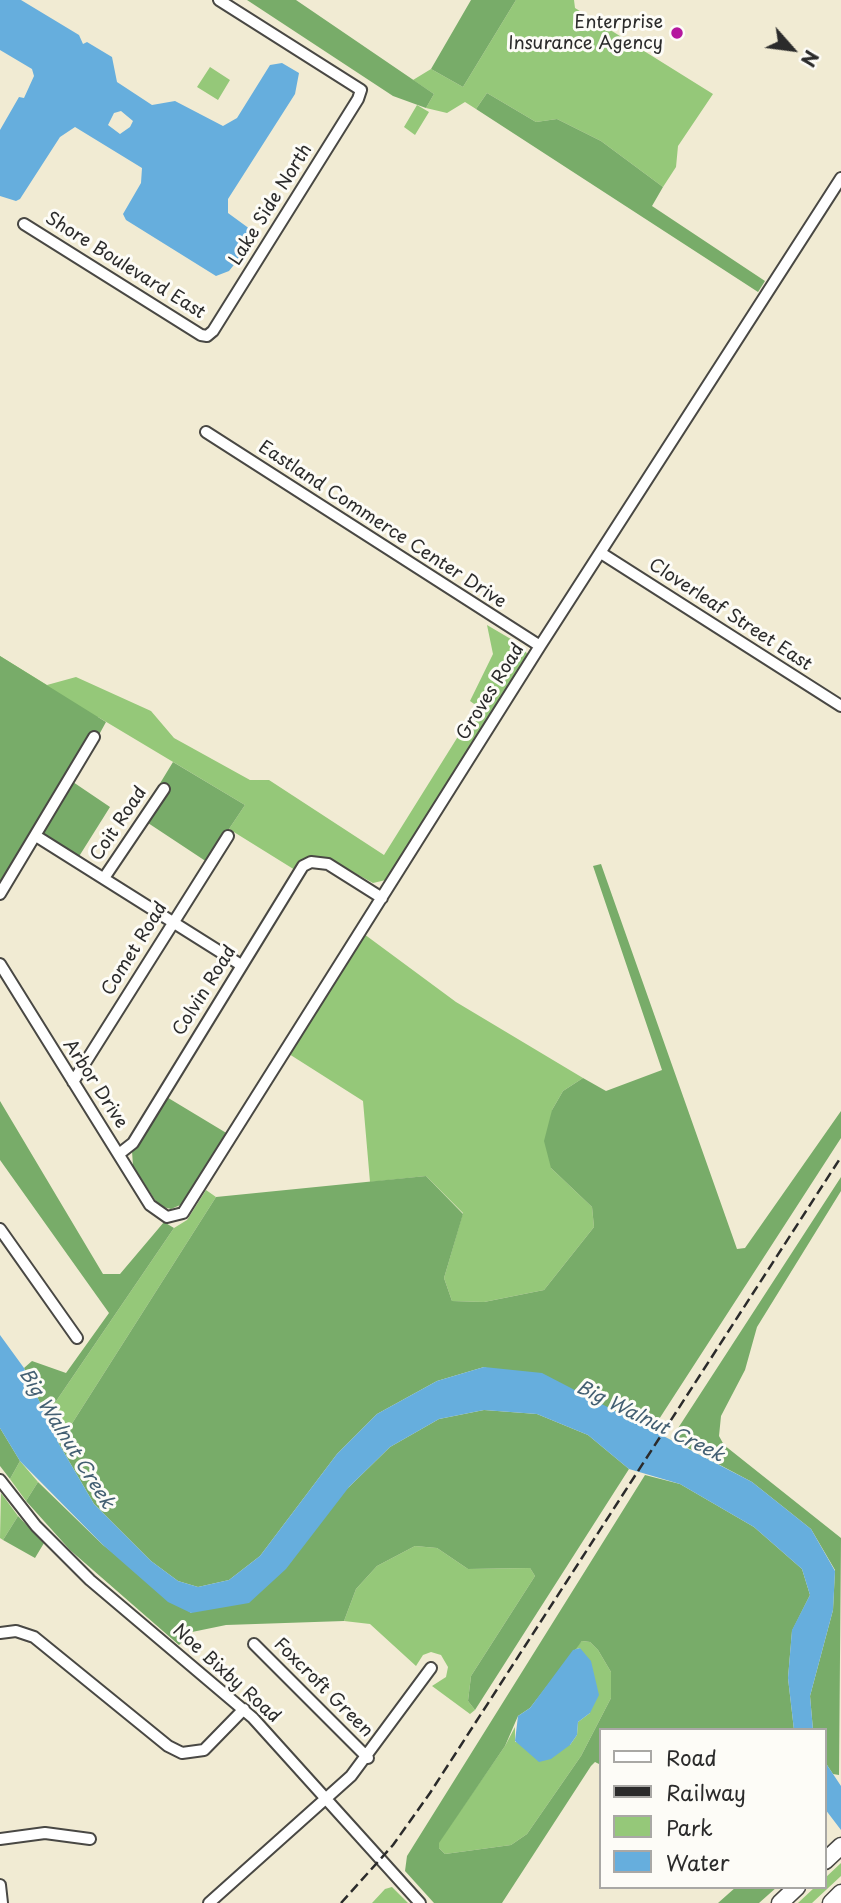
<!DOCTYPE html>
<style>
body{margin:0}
#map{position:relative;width:841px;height:1903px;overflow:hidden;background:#f1ebd3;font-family:"Playpen Sans",sans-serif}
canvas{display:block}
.legend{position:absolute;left:599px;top:1728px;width:228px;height:161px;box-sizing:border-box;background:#fdfcf7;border:2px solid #a9a8a5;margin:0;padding:9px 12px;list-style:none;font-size:21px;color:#2b2b2b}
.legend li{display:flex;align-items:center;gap:14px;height:35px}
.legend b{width:35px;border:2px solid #a9a8a5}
.north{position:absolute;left:757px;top:14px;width:70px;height:70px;-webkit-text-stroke:5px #fdfcf7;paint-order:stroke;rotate:118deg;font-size:19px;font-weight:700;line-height:28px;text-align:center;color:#2b2b2b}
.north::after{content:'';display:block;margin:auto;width:24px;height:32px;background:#2b2b2b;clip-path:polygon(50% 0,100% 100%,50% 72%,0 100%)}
</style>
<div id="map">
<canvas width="841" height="1903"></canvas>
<ul class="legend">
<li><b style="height:9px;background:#fff"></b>Road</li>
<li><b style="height:9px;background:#2b2b2b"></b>Railway</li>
<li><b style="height:19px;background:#95c879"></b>Park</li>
<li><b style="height:19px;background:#66aedd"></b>Water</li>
</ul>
<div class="north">N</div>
</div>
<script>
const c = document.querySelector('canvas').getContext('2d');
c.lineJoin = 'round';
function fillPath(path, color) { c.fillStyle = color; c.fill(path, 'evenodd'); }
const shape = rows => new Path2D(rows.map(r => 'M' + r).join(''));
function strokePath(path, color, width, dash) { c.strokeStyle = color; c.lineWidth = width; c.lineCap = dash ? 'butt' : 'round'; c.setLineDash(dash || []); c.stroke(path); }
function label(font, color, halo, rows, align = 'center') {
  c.font = font + ' "Playpen Sans",sans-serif'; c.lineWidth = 6; c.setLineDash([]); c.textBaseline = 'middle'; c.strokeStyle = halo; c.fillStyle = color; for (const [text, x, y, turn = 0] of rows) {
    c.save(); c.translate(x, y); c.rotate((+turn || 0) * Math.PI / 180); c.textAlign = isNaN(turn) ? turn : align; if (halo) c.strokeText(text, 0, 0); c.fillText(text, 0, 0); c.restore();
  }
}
fillPath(shape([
 [516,0,574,0,575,8,713,94,678,146,676,167,663,187,601,141,557,119,536,122,487,93,476,109,465,102,447,113,426,108,434,94,413,80,431,69,463,87],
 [210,67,230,80,218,100,197,87],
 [417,105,429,112,415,135,404,127],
 [487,625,521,645,528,655,386,880,373,883,327,858,316,856,305,860,295,870,229,829,245,805,98,717,0,876,0,656,47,685,76,677,151,711,174,738,250,780,269,780,384,855,477,706,470,701,493,654],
 [364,934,456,1002,583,1078,563,1091,552,1110,551,1168,592,1207,594,1227,544,1290,484,1302,452,1301,444,1278,463,1213,426,1176,370,1182,363,1101,289,1054],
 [206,1190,216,1197,59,1444,46,1416,174,1228,187,1220],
 [20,1461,38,1482,26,1501,10,1479],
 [1,1493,18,1516,3,1540,0,1538],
 [415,1546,437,1548,468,1569,530,1568,535,1576,471,1676,468,1701,475,1710,470,1714,432,1686,446,1677,448,1667,441,1655,431,1652,423,1655,416,1666,370,1624,344,1621,356,1589,377,1566],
 [582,1641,590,1642,598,1650,611,1672,611,1698,581,1756,527,1834,511,1845,445,1854,439,1848,438,1843,505,1746,515,1727,515,1742,570,1745,577,1735,578,1722,590,1713,580,1648,573,1650],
 [841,1863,841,1876,812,1903,798,1903,815,1887,825,1887,825,1878],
 [392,1887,408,1903,372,1903,385,1889]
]), '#95c879');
fillPath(shape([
 [247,0,296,0,434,94,426,108,393,96],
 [471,0,516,0,463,87,431,69],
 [487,93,536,122,557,119,601,141,663,187,652,206,765,281,758,292,476,109],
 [0,656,106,722,73,782,110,807,78,858,39,835,0,900],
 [173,762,245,805,207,862,145,821,165,788,159,785],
 [601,864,737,1249,745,1248,841,1111,841,1138,652,1430,484,1367,437,1381,377,1414,337,1454,260,1556,229,1580,198,1587,178,1581,151,1561,94,1504,59,1444,216,1197,426,1176,463,1214,444,1278,452,1301,484,1302,544,1290,594,1227,592,1207,551,1168,544,1141,552,1110,563,1091,583,1078,606,1091,662,1070,593,866],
 [165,1096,228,1134,185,1203,171,1209,159,1206,133,1166,132,1151],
 [0,1101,103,1274,120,1274,164,1222,174,1228,46,1416,24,1368,32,1361,66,1373,109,1313,0,1160],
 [841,1177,841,1191,757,1327,745,1370,721,1416,719,1436,724,1445,841,1538,839,1775,833,1774,825,1762,825,1730,813,1730,810,1696,833,1610,835,1570,811,1529,752,1482,671,1439],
 [484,1410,537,1414,588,1435,629,1469,475,1710,468,1701,471,1676,535,1576,530,1568,468,1569,437,1548,415,1546,377,1566,356,1589,344,1621,226,1625,192,1632,179,1645,70,1550,26,1501,38,1482,103,1545,191,1613,349,1487,390,1447,439,1419],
 [0,1428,20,1461,10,1479,0,1466],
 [645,1475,680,1484,754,1527,802,1569,810,1595,792,1631,788,1678,794,1730,601,1730,601,1765,595,1762,591,1766,502,1903,434,1903,405,1871,407,1856],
 [582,1641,590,1642,598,1650,611,1672,611,1698,581,1756,527,1834,511,1845,445,1854,439,1848,439,1843,505,1746,518,1716,530,1708],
 [18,1516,44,1543,35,1558,3,1540],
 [736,1887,777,1887,759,1903,718,1903]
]), '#78ac69');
fillPath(shape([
 [0,0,21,0,79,35,83,44,87,42,112,57,117,82,152,105,175,101,223,126,237,118,270,65,282,63,299,73,295,94,228,199,228,213,254,232,252,238,247,237,241,256,229,271,216,276,126,220,123,214,141,183,142,168,75,127,60,137,20,199,16,201,0,196,0,130,19,97,24,98,34,76,32,69,0,50],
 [121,111,133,121,130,127,120,134,108,125,114,113],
 [0,1335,24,1368,59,1444,94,1504,151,1561,178,1581,198,1587,229,1580,260,1556,337,1454,377,1414,437,1381,484,1367,542,1373,752,1482,811,1529,835,1571,833,1610,810,1696,813,1730,794,1730,788,1678,792,1630,810,1595,802,1569,754,1527,680,1484,629,1469,588,1435,537,1414,484,1410,439,1419,390,1447,349,1487,286,1569,249,1603,191,1613,168,1602,103,1545,20,1461,0,1428],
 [580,1648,591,1661,599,1695,590,1713,578,1722,577,1735,570,1745,551,1759,539,1762,515,1741,518,1716,530,1708,573,1650],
 [825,1762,841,1786,841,1830,825,1809]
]), '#66aedd');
const minor = shape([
 [24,224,201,335,207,336,213,331,358,99,361,90,219,0],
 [206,432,540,646],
 [601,553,841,706],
 [36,836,241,965],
 [104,878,164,789],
 [0,894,94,737],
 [0,964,150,1205,167,1217,183,1213,540,646,841,178],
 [73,1082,228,836],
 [119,1154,133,1143,303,866,311,862,328,864,382,898],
 [0,1229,77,1338],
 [0,1480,36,1526,90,1580,253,1718,420,1903],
 [0,1633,16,1631,34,1637,168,1746,182,1753,204,1750,244,1709],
 [254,1644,368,1758],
 [0,1839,45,1833,90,1839],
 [0,1885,2,1903],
 [209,1903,351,1776,431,1668]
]);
const highway = shape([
 [825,1861,841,1846],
 [780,1903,797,1887],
 [831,1903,841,1893]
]);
strokePath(minor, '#494844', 14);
strokePath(highway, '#494844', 19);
strokePath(minor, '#fff', 10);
strokePath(highway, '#fff', 16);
strokePath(shape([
 [341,1903,393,1845,430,1793,841,1157]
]), '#2b2b2b', 2.5, [10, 5]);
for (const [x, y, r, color] of [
 [677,33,7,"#b5179e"]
]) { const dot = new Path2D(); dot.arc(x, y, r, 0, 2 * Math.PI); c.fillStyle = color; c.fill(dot); strokePath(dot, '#fdfcf7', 2.5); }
label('18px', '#2b2b2b', '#fdfcf7', [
 ["Enterprise",663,23],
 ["Insurance Agency",663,44]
], 'right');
label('18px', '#2b2b2b', '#fdfcf7', [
 ["Lake Side North",271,205,-58],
 ["Shore Boulevard East",125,266,32],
 ["Eastland Commerce Center Drive",382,525,33],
 ["Cloverleaf Street East",730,615,33],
 ["Groves Road",491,692,-58],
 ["Coit Road",119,824,-56],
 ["Comet Road",135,949,-58],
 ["Colvin Road",205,991,-58],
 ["Arbor Drive",95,1084,57],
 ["Noe Bixby Road",226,1674,42],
 ["Foxcroft Green",323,1688,45]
]);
label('italic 19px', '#435f72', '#fdfcf7', [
 ["Big Walnut Creek",650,1422,26],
 ["Big Walnut Creek",66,1439,58]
]);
</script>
